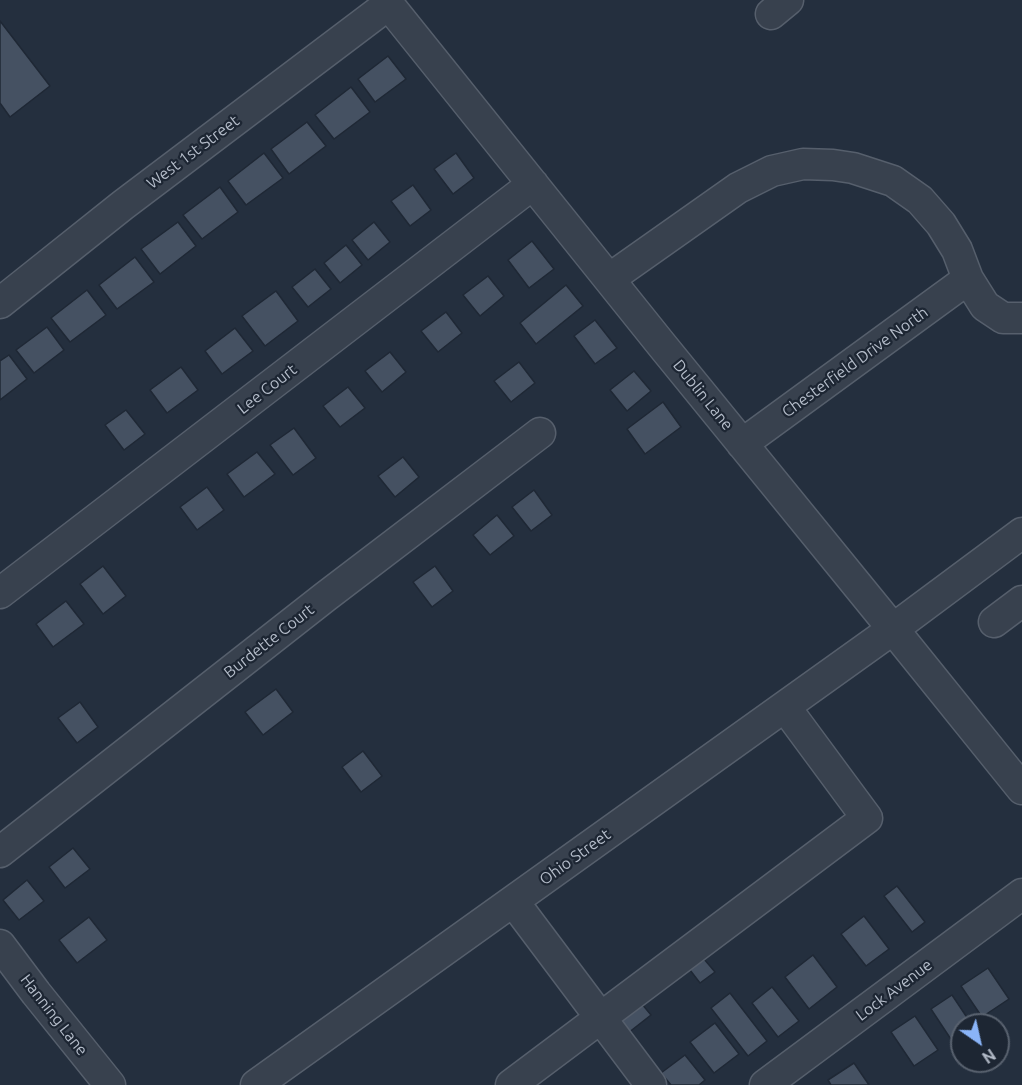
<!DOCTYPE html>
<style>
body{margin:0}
#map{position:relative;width:1022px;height:1085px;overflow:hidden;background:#242f3e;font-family:Ubuntu,sans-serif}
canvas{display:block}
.north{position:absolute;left:950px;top:1013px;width:60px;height:60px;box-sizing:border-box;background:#1d2633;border:2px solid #59626f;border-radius:50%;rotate:146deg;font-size:16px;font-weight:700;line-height:24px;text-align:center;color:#b4bcc9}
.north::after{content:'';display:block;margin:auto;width:21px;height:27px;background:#8ab4f8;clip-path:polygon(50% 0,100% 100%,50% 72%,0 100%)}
</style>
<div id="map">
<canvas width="1022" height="1085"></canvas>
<div class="north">N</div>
</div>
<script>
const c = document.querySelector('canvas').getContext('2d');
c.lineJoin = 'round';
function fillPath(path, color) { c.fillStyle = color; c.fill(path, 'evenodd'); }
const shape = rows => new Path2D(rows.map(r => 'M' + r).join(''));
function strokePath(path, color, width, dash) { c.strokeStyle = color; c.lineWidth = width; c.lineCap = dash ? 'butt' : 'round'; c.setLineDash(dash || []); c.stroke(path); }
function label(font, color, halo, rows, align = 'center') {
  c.font = font + ' Ubuntu,sans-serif'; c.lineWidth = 4.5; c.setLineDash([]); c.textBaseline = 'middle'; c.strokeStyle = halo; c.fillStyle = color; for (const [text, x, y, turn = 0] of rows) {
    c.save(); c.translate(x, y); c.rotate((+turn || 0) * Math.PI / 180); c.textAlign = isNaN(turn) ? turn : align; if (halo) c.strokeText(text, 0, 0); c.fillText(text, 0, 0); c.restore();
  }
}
const building = shape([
 [0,21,50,86,10,117,0,103,0,21],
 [388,56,406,79,375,102,358,79,388,56],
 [351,87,370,112,334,139,315,115,351,87],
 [307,122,326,146,289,174,271,149,307,122],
 [264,153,283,178,246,205,228,181,264,153],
 [456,153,474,178,453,194,434,169,456,153],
 [413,185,431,210,410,226,391,201,413,185],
 [220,187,238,212,202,239,183,215,220,187],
 [178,222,196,246,160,274,141,249,178,222],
 [374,222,390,242,368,260,352,240,374,222],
 [532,241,554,269,529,288,508,260,532,241],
 [346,245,362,265,340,283,324,263,346,245],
 [135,257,154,282,117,309,99,285,135,257],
 [315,269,331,289,308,307,292,287,315,269],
 [488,276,504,296,480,316,463,295,488,276],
 [566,285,583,306,536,344,520,323,566,285],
 [87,290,106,315,70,342,51,318,87,290],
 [276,291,298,321,265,346,242,316,276,291],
 [446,312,462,333,438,352,421,331,446,312],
 [595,320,617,348,595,364,574,336,595,320],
 [47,327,64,350,34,373,16,350,47,327],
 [235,328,253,351,222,374,205,351,235,328],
 [390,352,406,372,382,392,365,371,390,352],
 [9,355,27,379,0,400,0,361,9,355],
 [519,362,535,383,511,402,494,381,519,362],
 [181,367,198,390,167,413,150,390,181,367],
 [634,371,651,391,627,411,610,390,634,371],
 [348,387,365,408,340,427,323,406,348,387],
 [663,402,681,427,645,454,627,429,663,402],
 [126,410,145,434,124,450,105,425,126,410],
 [294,428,316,458,293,475,270,445,294,428],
 [257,452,275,474,244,497,227,474,257,452],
 [403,457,419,477,395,497,378,476,403,457],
 [207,487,224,510,197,530,180,507,207,487],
 [534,490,552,515,531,531,512,507,534,490],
 [497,515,514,536,490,555,473,535,497,515],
 [103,566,126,596,103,614,80,584,103,566],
 [435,566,453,591,432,607,413,582,435,566],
 [66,601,84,624,53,647,36,624,66,601],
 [276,689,293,712,263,735,245,712,276,689],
 [80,702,98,727,77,743,58,718,80,702],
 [363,751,382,776,361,792,342,767,363,751],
 [73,848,90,869,65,888,49,867,73,848],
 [27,880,44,901,19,920,3,900,27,880],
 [897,886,925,922,912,932,884,896,897,886],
 [864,916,889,949,866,966,841,934,864,916],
 [89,917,107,940,77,963,59,940,89,917],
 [813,955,837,987,809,1009,785,977,813,955],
 [704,959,715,972,700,983,690,970,704,959],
 [988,968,1009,999,982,1017,961,986,988,968],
 [772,987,799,1021,778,1037,752,1003,772,987],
 [730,993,767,1041,748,1056,711,1008,730,993],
 [952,995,972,1025,962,1025,962,1056,931,1009,952,995],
 [637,998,651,1015,628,1033,614,1016,637,998],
 [915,1016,938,1050,914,1066,891,1032,915,1016],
 [715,1023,739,1054,714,1073,690,1042,715,1023],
 [685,1055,705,1080,699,1085,671,1085,661,1073,685,1055],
 [854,1063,869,1085,831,1085,828,1080,854,1063]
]);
fillPath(building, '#455162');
strokePath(building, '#1f2835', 1.5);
const minor = shape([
 [385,0,661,344,893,629,1022,789],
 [771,14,788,0],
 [609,279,738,188,772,171,803,164,833,165,853,168,893,181,920,200,941,224,957,250,968,279,985,306,1003,318,1022,318],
 [0,303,123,205,389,4],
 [742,444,968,279],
 [0,593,533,184],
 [994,622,1022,601],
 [0,852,325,597,540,433],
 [513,901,651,1085],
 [0,945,36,993,110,1085],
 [256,1085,893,629,1022,533],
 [511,1085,867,818,785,707],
 [765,1085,1022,894]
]);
strokePath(minor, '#565f6c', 33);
strokePath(minor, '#38414e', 30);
label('16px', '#b4bcc9', '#1d2633', [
 ["West 1st Street",193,152,-37],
 ["Chesterfield Drive North",855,362,-36],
 ["Lee Court",267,389,-38],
 ["Dublin Lane",703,395,51],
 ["Burdette Court",269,641,-38],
 ["Ohio Street",575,857,-36],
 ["Lock Avenue",894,990,-37],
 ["Hanning Lane",54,1015,52]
]);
</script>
